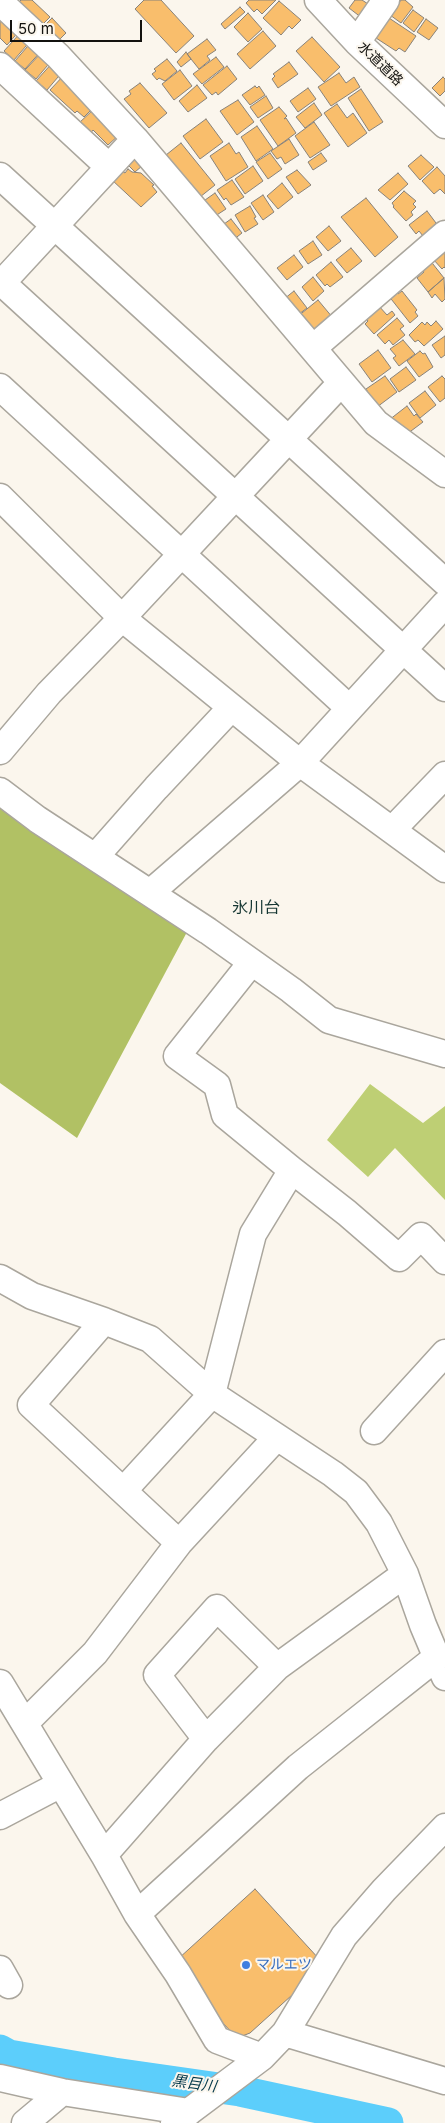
<!DOCTYPE html>
<meta charset="utf-8">
<style>
body{margin:0}
#map{position:relative;width:445px;height:2123px;overflow:hidden;background:#fbf6ed;font-family:Inter,sans-serif}
canvas{display:block}
.scale{position:absolute;left:10px;top:20px;width:132px;height:22px;box-sizing:border-box;border:2px solid #13120f;border-top:0;padding-left:6px;font-size:15px;line-height:18px;white-space:nowrap;color:#13120f;-webkit-text-stroke:4px #fbf6ed;paint-order:stroke}
</style>
<div id="map">
<canvas width="445" height="2123"></canvas>
<div class="scale">50 m</div>
</div>
<script>
const c = document.querySelector('canvas').getContext('2d');
c.lineJoin = 'round';
function fillPath(path, color) { c.fillStyle = color; c.fill(path, 'evenodd'); }
const shape = rows => new Path2D(rows.map(r => 'M' + r).join(''));
function strokePath(path, color, width, dash) { c.strokeStyle = color; c.lineWidth = width; c.lineCap = dash ? 'butt' : 'round'; c.setLineDash(dash || []); c.stroke(path); }
function label(font, color, halo, rows, align = 'center') {
  c.font = font + ' Inter,"Noto Sans JP",sans-serif'; c.lineWidth = 4; c.setLineDash([]); c.textBaseline = 'middle'; c.strokeStyle = halo; c.fillStyle = color; for (const [text, x, y, turn = 0] of rows) {
    c.save(); c.translate(x, y); c.rotate((+turn || 0) * Math.PI / 180); c.textAlign = isNaN(turn) ? turn : align; if (halo) c.strokeText(text, 0, 0); c.fillText(text, 0, 0); c.restore();
  }
}
fillPath(shape([
 [370,1084,423,1123,445,1106,445,1200,395,1148,368,1177,327,1140]
]), '#becf74');
fillPath(shape([
 [0,804,187,932,77,1138,0,1083]
]), '#b1c164');
strokePath(shape([
 [0,2050,9,2055,114,2073,240,2091,388,2123]
]), '#5ccefb', 31);
const building = shape([
 [21,0,32,0,50,17,41,26,17,4,21,0],
 [144,0,161,0,194,36,176,53,135,9,144,0],
 [249,0,276,0,262,14,257,9,254,12,246,3,249,0],
 [355,0,362,0,374,8,362,18,349,8,355,0],
 [401,0,405,0,413,7,401,23,390,15,401,0],
 [279,1,301,20,292,29,289,26,281,35,263,18,279,1],
 [240,7,245,12,225,29,221,24,240,7],
 [413,10,424,18,414,32,403,23,413,10],
 [248,13,262,29,248,42,234,27,248,13],
 [0,14,21,29,7,45,0,38,0,14],
 [52,18,66,33,57,42,43,27,52,18],
 [389,18,416,36,405,52,399,48,396,51,376,38,389,18],
 [426,19,438,28,429,40,417,32,426,19],
 [22,31,32,39,14,60,4,51,22,31],
 [263,31,276,46,250,69,237,54,263,31],
 [312,37,340,67,324,82,296,51,312,37],
 [207,39,216,50,207,56,210,60,199,69,187,54,207,39],
 [33,40,43,49,25,69,15,61,33,40],
 [43,51,53,59,36,79,25,70,43,51],
 [186,52,191,59,181,67,177,62,186,52],
 [216,57,224,67,202,84,193,74,216,57],
 [167,59,177,71,165,81,159,78,157,80,152,74,156,71,154,69,167,59],
 [54,61,64,70,47,90,36,81,54,61],
 [289,62,298,74,278,88,272,79,275,76,273,74,289,62],
 [227,66,237,79,218,95,216,92,212,95,203,85,227,66],
 [180,70,192,86,174,100,162,84,180,70],
 [339,73,346,83,354,77,360,87,331,106,318,87,339,73],
 [65,74,97,104,84,117,77,111,75,113,50,90,65,74],
 [443,77,445,79,445,91,440,96,432,88,443,77],
 [140,83,167,113,149,128,124,99,131,94,129,91,140,83],
 [197,85,207,98,188,112,179,101,197,85],
 [255,86,257,88,259,86,265,95,250,105,242,95,255,86],
 [308,88,316,99,298,112,290,101,308,88],
 [361,89,383,122,369,131,348,98,361,89],
 [266,96,273,108,258,118,250,107,266,96],
 [238,100,254,122,237,135,220,111,238,100],
 [314,103,322,115,305,128,296,117,314,103],
 [337,104,347,118,353,113,367,133,348,147,324,113,337,104],
 [279,107,287,116,284,119,286,118,296,133,278,146,260,120,279,107],
 [94,109,119,135,108,145,93,130,90,134,79,123,94,109],
 [206,119,223,142,200,159,183,136,206,119],
 [314,122,330,145,310,158,295,136,314,122],
 [257,126,273,149,256,161,241,137,257,126],
 [289,139,299,155,285,164,281,157,277,159,271,151,289,139],
 [181,143,215,185,195,201,161,159,181,143],
 [229,143,236,154,239,152,248,167,226,181,210,156,229,143],
 [270,153,282,169,268,179,256,162,270,153],
 [321,153,327,161,313,170,308,162,321,153],
 [421,155,434,167,420,180,408,166,421,155],
 [131,156,142,166,135,172,125,162,131,156],
 [253,166,263,181,245,194,235,179,253,166],
 [437,167,445,176,445,194,440,189,434,194,422,181,437,167],
 [128,169,132,172,141,173,154,185,152,186,157,192,141,207,112,180,122,171,125,173,128,169],
 [297,170,311,185,298,194,286,177,297,170],
 [398,173,408,184,390,200,378,190,398,173],
 [232,180,244,197,231,205,226,198,224,200,217,190,232,180],
 [282,183,293,197,278,209,267,196,282,183],
 [404,191,416,201,413,204,416,207,411,212,413,215,406,221,393,207,394,206,392,203,404,191],
 [215,193,226,209,209,220,198,205,215,193],
 [263,195,274,212,263,220,251,203,263,195],
 [366,198,398,237,375,257,341,217,366,198],
 [250,206,256,217,254,218,258,224,245,232,235,215,250,206],
 [427,211,436,223,434,225,437,229,427,241,419,231,416,234,409,225,427,211],
 [231,219,242,233,228,244,217,229,231,219],
 [329,226,341,241,328,251,316,237,329,226],
 [313,241,322,255,308,264,299,251,313,241],
 [351,248,362,261,347,273,336,260,351,248],
 [445,249,445,268,444,267,442,269,433,259,445,249],
 [294,255,303,267,287,280,277,268,294,255],
 [429,259,444,278,428,292,417,278,424,272,420,267,429,259],
 [331,262,343,277,330,287,327,284,325,286,316,275,331,262],
 [313,277,324,291,313,301,302,287,313,277],
 [444,278,445,299,442,302,435,294,432,298,428,292,444,278],
 [395,290,398,294,402,291,417,310,415,312,418,316,410,323,388,295,395,290],
 [294,291,307,308,295,317,284,299,294,291],
 [318,300,333,318,311,335,297,317,318,300],
 [378,305,387,315,392,311,395,315,374,334,365,324,368,321,364,316,378,305],
 [397,318,404,326,400,329,405,335,393,345,389,340,385,344,377,335,397,318],
 [436,321,443,329,424,346,418,340,415,342,409,335,422,322,425,325,427,322,431,326,436,321],
 [445,336,445,355,441,358,432,345,445,336],
 [403,340,415,354,399,366,393,358,396,356,390,349,403,340],
 [378,350,391,368,372,382,359,364,378,350],
 [420,351,423,354,425,353,433,367,419,377,407,361,420,351],
 [406,367,416,380,399,392,390,379,406,367],
 [385,376,397,392,377,407,368,395,369,394,366,389,385,376],
 [442,376,445,379,445,398,440,402,428,387,442,376],
 [425,391,436,405,420,418,409,403,425,391],
 [407,406,414,416,416,414,423,422,407,434,389,420,407,406],
 [255,1889,320,1960,302,1986,250,2033,237,2038,206,2005,196,1989,200,1984,178,1959,255,1889]
]);
fillPath(building, '#f9be6c');
strokePath(building, '#88827a', 1);
const minor = shape([
 [318,0,357,42,445,125],
 [0,2,58,56,135,139,376,423,445,474],
 [357,42,386,0],
 [0,66,109,167],
 [0,176,445,582],
 [0,281,445,688],
 [0,285,135,139],
 [313,348,445,234],
 [0,387,349,708],
 [0,497,122,618,300,763,445,869],
 [0,751,49,693,122,618,341,383],
 [0,791,37,819,208,931,291,990,329,1020,445,1054],
 [392,830,445,775],
 [96,856,156,788,231,708],
 [151,892,300,763,445,604],
 [292,1170,347,1213,399,1258,421,1236,445,1261],
 [0,1278,32,1296,104,1321,150,1339,212,1394,333,1474,356,1492,379,1523,405,1574,423,1625,445,1677],
 [104,1321,31,1405,179,1543],
 [374,1431,445,1353],
 [124,1490,212,1394,253,1234,292,1170,225,1115,217,1085,177,1056,251,963],
 [0,1683,104,1855,137,1914,178,1974,217,2040,262,2057],
 [25,1723,95,1653,179,1543,276,1438],
 [206,1739,157,1675,217,1608,277,1667],
 [0,1816,61,1784],
 [104,1855,206,1739,277,1667,405,1574],
 [137,1914,298,1767,437,1657],
 [0,1969,9,1985],
 [285,2033,445,2081],
 [0,2078,62,2092,189,2112],
 [25,2123,62,2092],
 [174,2123,262,2057,285,2033,344,1936,384,1890,445,1827]
]);
strokePath(minor, '#aaa69d', 29);
strokePath(minor, '#fff', 26);
for (const [x, y, r, color] of [
 [246,1965,5,"#3f7fe0"]
]) { const dot = new Path2D(); dot.arc(x, y, r, 0, 2 * Math.PI); c.fillStyle = color; c.fill(dot); strokePath(dot, '#fbf6ed', 2); }
label('14px', '#13120f', '#fbf6ed', [
 ["水道道路",380,64,44]
]);
label('14px', '#366cbe', '#fbf6ed', [
 ["マルエツ",256,1965]
], 'left');
label('italic 15px', '#003648', '#fbf6ed', [
 ["黒目川",194,2084,8]
]);
label('16px', '#163733', '#fbf6ed', [
 ["氷川台",256,908]
]);
</script>
